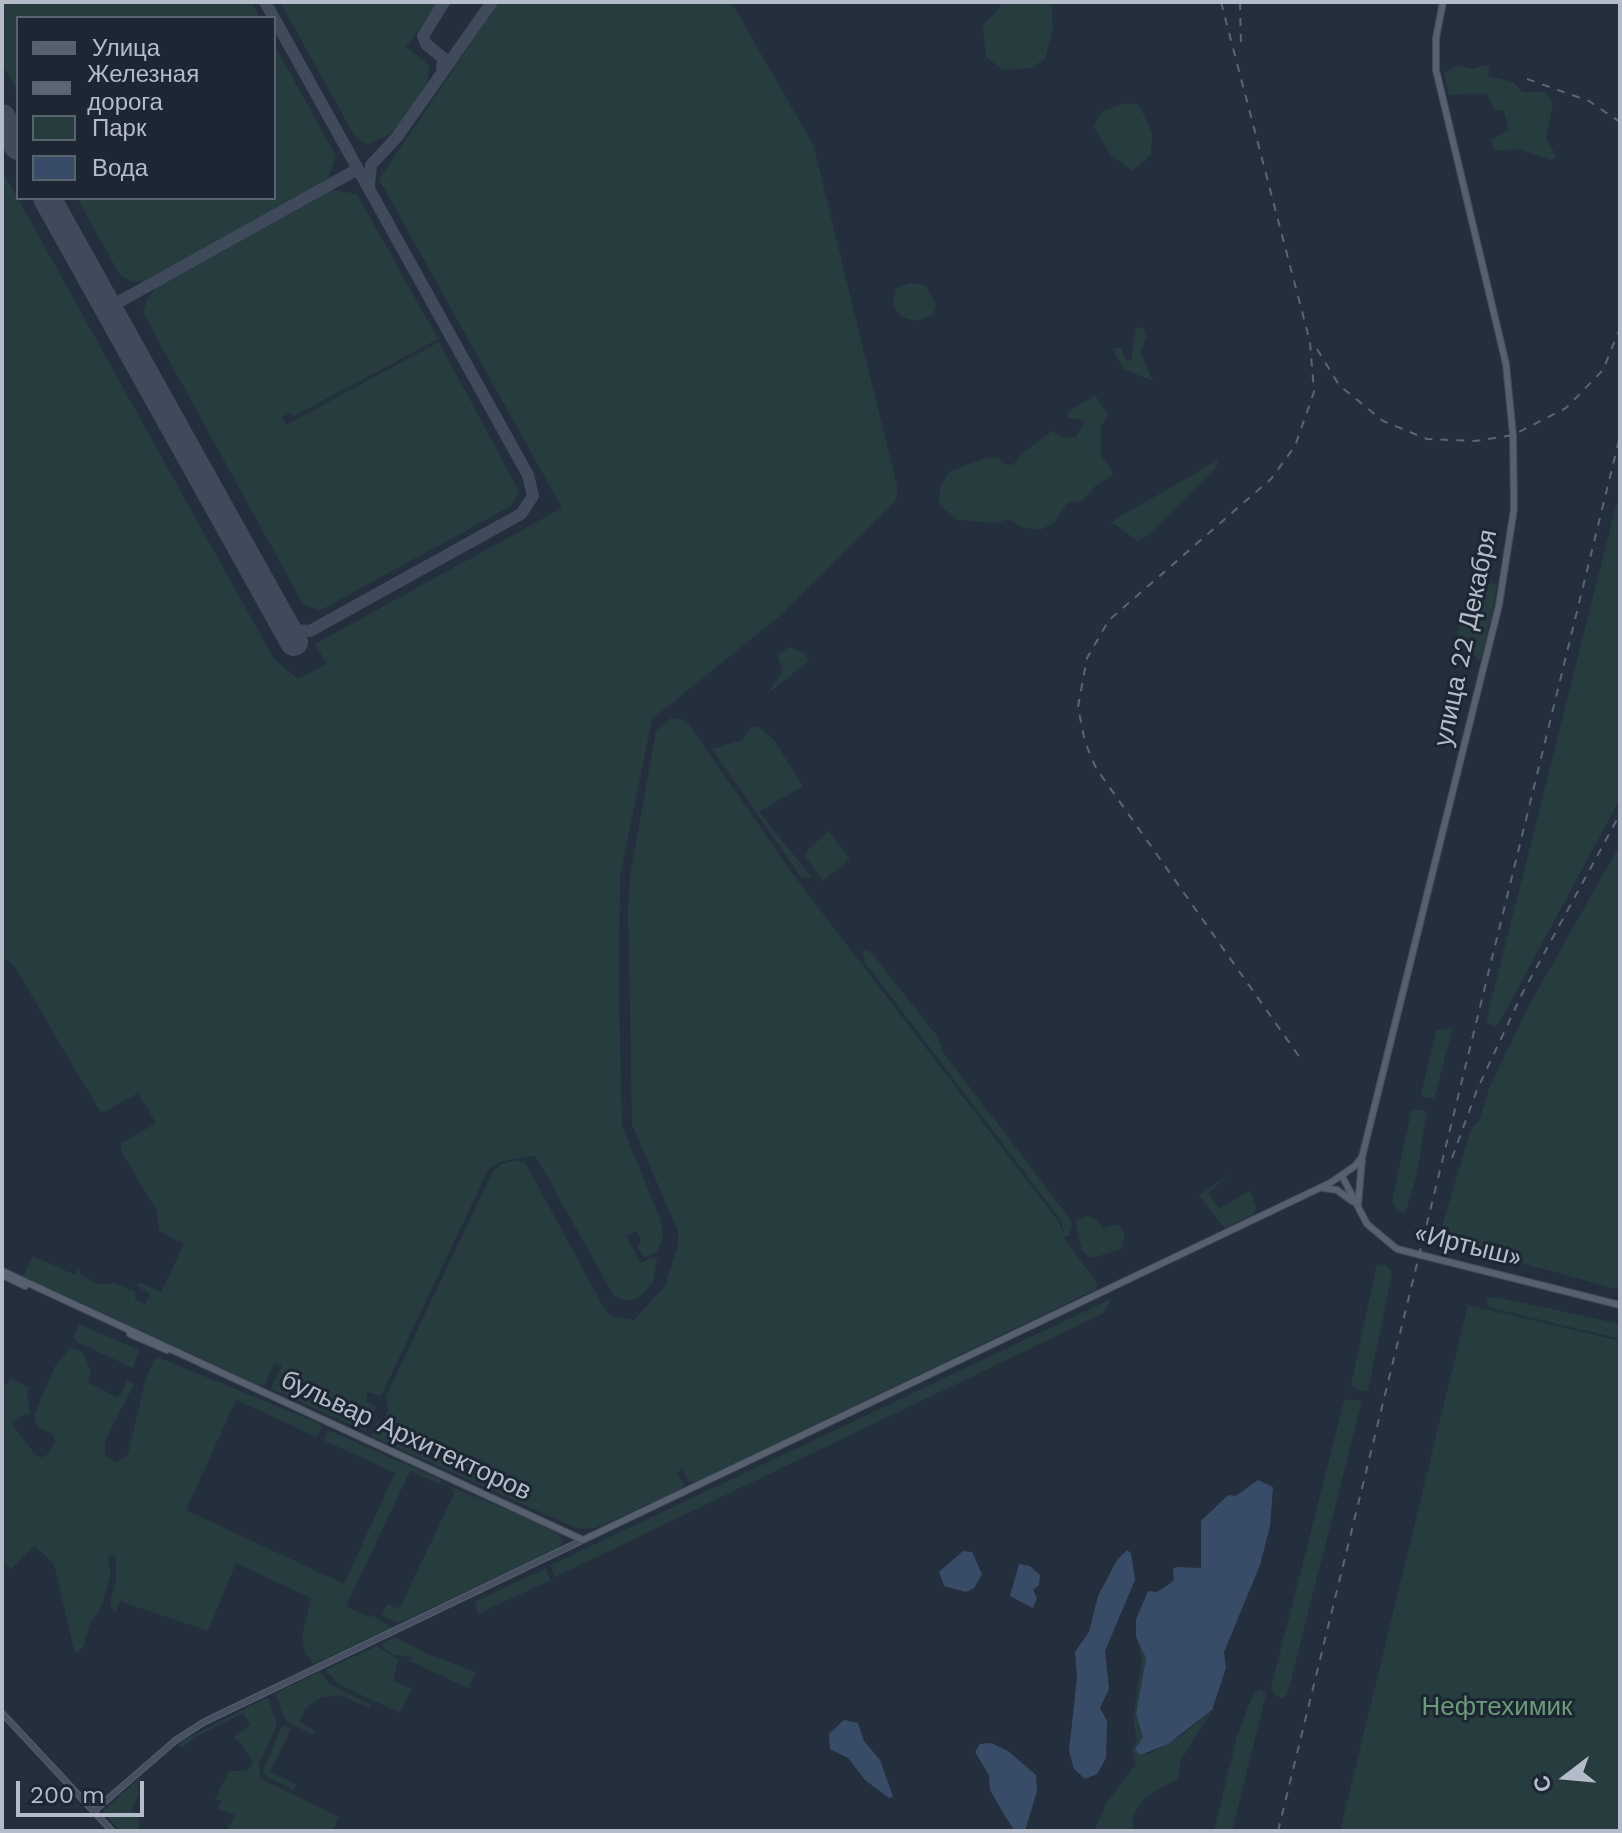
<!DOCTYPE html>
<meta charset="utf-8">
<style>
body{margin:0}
#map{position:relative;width:1622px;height:1833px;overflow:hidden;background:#242f3e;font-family:"Work Sans",sans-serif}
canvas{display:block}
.frame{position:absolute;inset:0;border:4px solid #b4bcc9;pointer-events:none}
.legend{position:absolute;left:16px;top:16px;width:260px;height:184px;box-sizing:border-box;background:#1d2633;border:2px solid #59626f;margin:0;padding:10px 14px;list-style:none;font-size:24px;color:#b4bcc9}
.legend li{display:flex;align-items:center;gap:16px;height:40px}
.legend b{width:40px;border:2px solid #59626f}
.north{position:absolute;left:1526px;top:1737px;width:80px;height:80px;-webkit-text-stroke:6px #1d2633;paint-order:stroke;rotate:254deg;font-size:22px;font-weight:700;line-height:32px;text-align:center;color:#b4bcc9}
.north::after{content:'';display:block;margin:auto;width:28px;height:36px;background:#b4bcc9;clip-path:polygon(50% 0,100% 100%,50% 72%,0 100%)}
.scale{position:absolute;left:16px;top:1781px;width:128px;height:36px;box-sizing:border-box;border:4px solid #b4bcc9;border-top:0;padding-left:10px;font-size:24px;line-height:28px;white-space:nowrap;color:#b4bcc9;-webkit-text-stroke:6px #1d2633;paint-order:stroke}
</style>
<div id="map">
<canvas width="1622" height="1833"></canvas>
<div class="frame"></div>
<ul class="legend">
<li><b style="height:10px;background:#56606e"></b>Улица</li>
<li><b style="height:10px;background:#5a6575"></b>Железная дорога</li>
<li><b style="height:22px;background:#263c3f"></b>Парк</li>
<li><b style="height:22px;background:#394c67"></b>Вода</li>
</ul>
<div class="north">С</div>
<div class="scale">200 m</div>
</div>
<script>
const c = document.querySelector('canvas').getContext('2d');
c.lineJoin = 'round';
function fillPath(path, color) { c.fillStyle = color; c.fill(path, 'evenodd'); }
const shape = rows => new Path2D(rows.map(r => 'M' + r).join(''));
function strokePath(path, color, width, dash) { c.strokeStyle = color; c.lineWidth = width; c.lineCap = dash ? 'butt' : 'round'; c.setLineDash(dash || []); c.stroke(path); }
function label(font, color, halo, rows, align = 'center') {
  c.font = font + ' "Work Sans",sans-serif'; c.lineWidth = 6; c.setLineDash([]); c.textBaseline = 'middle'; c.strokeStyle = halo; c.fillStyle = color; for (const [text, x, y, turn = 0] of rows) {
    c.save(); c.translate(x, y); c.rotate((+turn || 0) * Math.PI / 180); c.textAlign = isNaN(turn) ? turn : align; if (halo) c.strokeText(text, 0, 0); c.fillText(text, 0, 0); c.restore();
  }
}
fillPath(shape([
 [2,2,251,2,260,18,18,18,18,93,2,64],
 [280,2,438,2,406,47,429,65,427,87,396,131,367,145,355,137],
 [499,2,731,2,813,144,898,490,895,502,781,615,652,719,620,877,619,997,622,1126,660,1218,663,1235,658,1251,644,1258,637,1248,641,1240,636,1231,626,1236,641,1263,652,1257,657,1259,653,1283,638,1298,627,1301,614,1296,535,1155,499,1162,488,1170,381,1396,368,1392,366,1401,376,1407,365,1431,271,1389,282,1365,274,1363,265,1385,259,1385,23,1276,33,1256,75,1275,78,1267,82,1276,99,1284,115,1283,135,1292,135,1299,145,1304,150,1294,135,1285,141,1283,161,1292,184,1244,159,1231,157,1211,120,1149,122,1143,156,1123,138,1093,104,1112,99,1110,15,967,2,956,2,170,274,659,298,679,327,664,315,644,562,508,379,179],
 [1004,2,1051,2,1053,28,1045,59,1030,68,1003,70,986,57,983,26],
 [274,44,336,156,327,182,151,280,132,282,120,275,77,198,274,198],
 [1457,65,1471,69,1486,65,1490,67,1488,76,1513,82,1523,92,1545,92,1553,103,1546,138,1557,157,1551,160,1517,149,1493,151,1492,139,1509,130,1504,111,1495,110,1486,93,1449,95,1444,74],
 [1125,103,1139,105,1152,133,1151,155,1132,171,1111,155,1093,126,1102,111],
 [333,190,357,194,438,339,294,416,290,413,282,417,286,425,439,342,519,491,511,506,319,611,303,604,143,313,147,299,156,288],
 [909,283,926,286,936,305,933,315,915,321,900,316,893,305,896,289],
 [1144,327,1147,337,1140,351,1153,381,1123,369,1113,349,1121,347,1125,359,1131,360,1136,328],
 [1095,395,1108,415,1101,427,1101,456,1114,474,1094,487,1082,501,1067,503,1055,522,1040,530,1024,528,1008,519,997,523,957,520,938,504,942,483,950,471,987,458,998,458,1004,464,1013,465,1021,454,1052,431,1062,437,1075,438,1085,421,1068,418,1067,413],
 [1218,460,1216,468,1150,534,1138,541,1111,522],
 [1620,490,1620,799,1498,1025,1493,1026,1486,1021],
 [1492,582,1498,586,1481,659,1478,660,1457,633,1467,597],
 [789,647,804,653,809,661,767,694,783,671,777,655],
 [671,718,682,719,690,726,795,877,1058,1221,1064,1234,1062,1222,865,962,862,952,867,950,874,956,937,1036,943,1052,1070,1219,1072,1226,1069,1236,1064,1236,1066,1241,1097,1283,1096,1289,1084,1295,696,1482,689,1481,682,1469,677,1472,684,1485,680,1490,595,1528,578,1529,371,1436,377,1421,383,1423,388,1411,386,1396,492,1173,501,1164,518,1160,525,1162,604,1308,613,1317,634,1320,665,1286,678,1244,678,1231,632,1125,628,908,630,876,656,731],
 [758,726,774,740,803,786,759,812,813,879,801,877,712,749,743,740,751,727],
 [828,831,850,859,823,881,806,858,806,852],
 [1620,845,1620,1290,1492,1255,1439,1236,1471,1129,1480,1119,1489,1088,1532,1000],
 [1453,1027,1434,1098,1426,1098,1421,1095,1436,1031],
 [1412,1109,1427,1111,1417,1173,1406,1212,1398,1211,1392,1200],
 [1234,1170,1208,1193,1219,1208,1250,1191,1256,1208,1253,1214,1225,1228,1199,1196],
 [1086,1216,1096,1219,1103,1228,1118,1224,1125,1232,1121,1249,1092,1258,1082,1251,1075,1221],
 [1377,1264,1387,1266,1392,1273,1368,1390,1362,1392,1351,1385],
 [1496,1297,1620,1324,1620,1339,1488,1307,1486,1299],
 [1111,1299,1104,1313,555,1577,551,1565],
 [1468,1305,1620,1341,1620,1831,1340,1831],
 [79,1324,139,1350,133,1368,77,1342,74,1336],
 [71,1347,83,1352,91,1372,87,1382,118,1398,127,1381,134,1384,105,1441,105,1455,117,1462,128,1454,146,1378,154,1360,160,1358,318,1423,322,1427,317,1437,236,1400,186,1510,344,1584,395,1473,323,1440,328,1430,441,1480,440,1484,410,1471,346,1606,369,1617,371,1615,392,1628,314,1664,305,1654,302,1637,311,1598,236,1563,208,1631,120,1601,115,1613,110,1604,116,1581,116,1557,112,1554,108,1557,111,1574,101,1608,91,1621,83,1648,75,1654,54,1564,35,1546,11,1569,2,1560,2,1388,12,1379,30,1388,27,1391,30,1414,20,1416,12,1424,34,1453,40,1458,48,1454,55,1441,53,1435,37,1426,34,1415,55,1366],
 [1348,1399,1360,1401,1361,1405,1287,1695,1282,1698,1275,1696,1271,1688,1344,1401],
 [447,1485,526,1518,557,1533,563,1541,558,1549,399,1623,382,1616,387,1604,399,1609,455,1492],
 [546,1568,550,1580,478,1614,475,1602],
 [395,1637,425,1653,476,1672,468,1688,410,1661,412,1657,393,1655,380,1644],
 [1137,1641,1146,1658,1136,1714,1143,1737,1139,1748,1147,1755,1182,1735,1212,1710,1180,1762,1178,1779,1147,1796,1136,1810,1132,1821,1134,1831,1094,1831,1107,1802,1136,1764,1132,1751,1137,1740,1133,1718,1142,1659],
 [377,1646,398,1659,393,1681,412,1689,400,1713,340,1685,325,1670],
 [320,1672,331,1685,371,1705,370,1708,339,1695,320,1698,306,1708,299,1722,315,1730,313,1735,285,1720,275,1693],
 [1260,1690,1266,1694,1232,1831,1214,1831,1237,1736,1254,1692],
 [268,1697,277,1725,259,1764,260,1778,339,1817,333,1831,226,1831,235,1815,217,1809,221,1801,215,1799,229,1771,246,1771,253,1763,242,1744,233,1738,250,1725,243,1713,195,1737,182,1748,178,1743],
 [286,1726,291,1729,270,1772,296,1784,294,1790,267,1777,263,1771,281,1727],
 [141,1777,137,1786,139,1795,131,1809,138,1815,140,1831,120,1831,103,1811]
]), '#263c3f');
fillPath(shape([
 [1258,1480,1273,1487,1270,1526,1260,1565,1224,1652,1226,1668,1212,1710,1168,1744,1140,1755,1135,1749,1143,1737,1136,1714,1146,1658,1136,1637,1136,1619,1148,1591,1157,1592,1168,1585,1174,1580,1173,1569,1177,1567,1201,1568,1201,1521,1228,1495,1236,1496],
 [1127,1550,1131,1553,1135,1580,1105,1651,1109,1689,1100,1708,1107,1721,1106,1758,1097,1774,1085,1779,1074,1769,1069,1751,1077,1677,1075,1652,1089,1632,1098,1596,1117,1560],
 [963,1551,972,1552,982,1574,974,1588,966,1592,944,1586,939,1572],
 [1019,1564,1030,1566,1040,1575,1039,1585,1033,1590,1037,1598,1033,1608,1010,1596],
 [844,1720,858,1723,864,1741,880,1760,893,1797,889,1798,865,1780,848,1758,830,1749,829,1734],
 [991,1743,1008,1751,1036,1775,1037,1791,1025,1831,1015,1831,1005,1816,990,1790,989,1775,975,1752,980,1744]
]), '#394c67');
strokePath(shape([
 [265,2,274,18],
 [274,18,528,475,533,496,521,514,310,631,296,630,283,622],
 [442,73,443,58,426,44,423,36,444,2],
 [369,186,371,165,397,137,492,2],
 [108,308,358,169]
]), '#3f4a5a', 12);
strokePath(shape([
 [2,118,18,146],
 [47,198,294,642]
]), '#3f4a5a', 28);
const secondary = shape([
 [2,1713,112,1831],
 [94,1811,176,1740,204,1722,583,1540]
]);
const primary = shape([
 [1342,1176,1367,1224,1397,1249,1620,1305],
 [1323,1188,1337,1190,1352,1201],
 [1358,1205,1362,1160],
 [2,1271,583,1540,1330,1183,1355,1166,1362,1157,1499,605,1514,509,1513,435,1506,364,1436,70,1436,38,1443,2],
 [2,1275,25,1286],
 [130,1334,167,1350]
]);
strokePath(secondary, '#565f6c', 7);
strokePath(primary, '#414a57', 8);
strokePath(secondary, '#465061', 5);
strokePath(primary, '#56606e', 6);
strokePath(shape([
 [1221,2,1310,342,1314,392,1295,446,1271,479,1109,620,1087,658,1078,707,1085,742,1096,768,1303,1062],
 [1240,2,1241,46],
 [1527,79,1589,101,1620,122],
 [1317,349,1339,385,1383,421,1427,439,1475,441,1513,435,1566,408,1603,370,1620,328],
 [1452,1158,1477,1090,1522,994,1620,814],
 [1278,1831,1620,436]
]), '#5a6575', 2, [8, 8]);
label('26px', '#b4bcc9', '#1d2633', [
 ["улица 22 Декабря",1466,638,-78],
 ["«Иртыш»",1468,1246,14],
 ["бульвар Архитекторов",406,1436,25]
]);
label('26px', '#6b9a76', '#1d2633', [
 ["Нефтехимик",1497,1707]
]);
</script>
